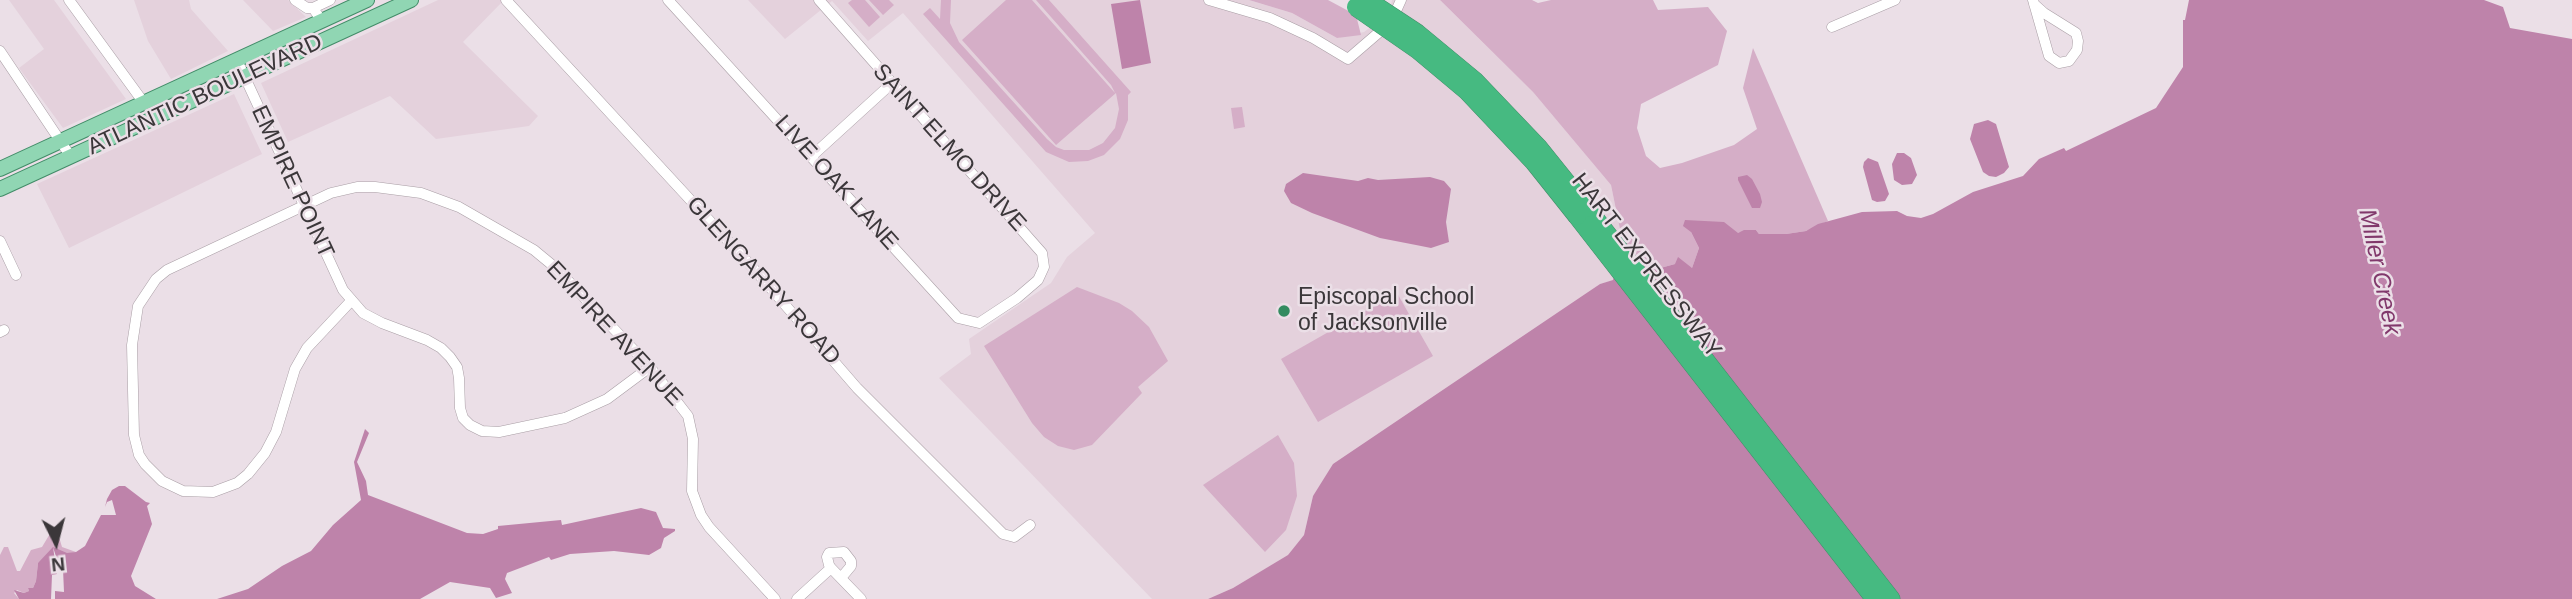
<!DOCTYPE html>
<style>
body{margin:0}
#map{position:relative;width:2572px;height:599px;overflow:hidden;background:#ebdfe7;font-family:Helvetica,sans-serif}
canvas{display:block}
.north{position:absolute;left:21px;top:508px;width:70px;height:70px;-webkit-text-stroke:5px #ebdfe7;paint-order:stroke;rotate:174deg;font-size:19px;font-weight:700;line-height:28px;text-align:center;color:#3b373a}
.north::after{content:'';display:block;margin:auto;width:24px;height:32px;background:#3b373a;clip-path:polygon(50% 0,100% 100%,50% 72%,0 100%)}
</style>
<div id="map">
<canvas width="2572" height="599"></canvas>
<div class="north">N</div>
</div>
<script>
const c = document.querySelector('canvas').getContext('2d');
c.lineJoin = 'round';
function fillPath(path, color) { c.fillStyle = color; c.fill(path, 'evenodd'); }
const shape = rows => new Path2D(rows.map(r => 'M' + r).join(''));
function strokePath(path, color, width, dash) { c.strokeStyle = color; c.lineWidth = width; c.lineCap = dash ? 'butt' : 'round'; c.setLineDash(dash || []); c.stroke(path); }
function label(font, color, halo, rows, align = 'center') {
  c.font = font + ' Helvetica,sans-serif'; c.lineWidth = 5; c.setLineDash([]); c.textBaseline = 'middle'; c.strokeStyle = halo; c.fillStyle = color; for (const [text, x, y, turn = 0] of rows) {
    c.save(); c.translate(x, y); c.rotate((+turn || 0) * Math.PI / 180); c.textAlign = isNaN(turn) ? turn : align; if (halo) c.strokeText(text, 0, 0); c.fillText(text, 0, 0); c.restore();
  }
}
fillPath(shape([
 [9,0,54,0,126,99,63,128,19,68,44,49],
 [134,0,189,0,191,9,228,51,171,79,148,41],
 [243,0,288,0,306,17,273,31],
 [438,0,504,0,463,42,538,116,529,126,436,139,390,96,288,142,261,83],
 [748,0,1249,0,1292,13,1337,38,1364,32,1380,20,1391,5,1392,0,1440,0,1533,92,1611,185,1625,254,1617,265,1614,280,1600,284,1313,496,1304,535,1288,556,1233,588,1208,599,1152,599,939,378,971,354,969,339,1051,283,1067,257,1095,233,903,13,868,41,832,1,785,39],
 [234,94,262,154,69,248,37,184]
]), '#e4d1dc');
fillPath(shape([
 [852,0,865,0,880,17,869,27,848,3],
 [869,0,889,0,894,5,883,15],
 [941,0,951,0,950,23,959,42,1047,139,1056,147,1064,150,1089,150,1103,143,1115,128,1119,109,1116,93,1056,145,962,40,1006,0,1032,0,1115,93,1111,85,1036,0,1049,0,1131,92,1128,95,1128,120,1120,139,1104,155,1088,161,1069,162,1046,152,923,14,930,8,940,19],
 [1249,0,1328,0,1356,15,1361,35,1337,38,1292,13],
 [1440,0,1532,0,1538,3,1551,0,1653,0,1658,10,1708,7,1727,31,1718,65,1641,104,1637,128,1646,156,1660,168,1682,163,1734,145,1757,129,1743,88,1753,48,1828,221,1806,231,1786,234,1759,234,1756,230,1738,233,1691,232,1699,248,1692,268,1675,264,1653,270,1650,273,1625,254,1611,185,1533,92],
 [1242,107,1245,127,1234,129,1231,108],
 [1077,287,1119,303,1132,311,1149,327,1168,361,1138,387,1142,393,1092,445,1074,450,1058,446,1044,437,1032,423,984,346],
 [1397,293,1433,356,1318,422,1281,359],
 [1278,435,1294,463,1297,496,1286,530,1265,552,1203,485],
 [51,532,59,537,62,547,76,552,38,563,36,581,33,588,28,588,29,591,24,593,17,590,14,593,19,599,0,599,0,555,4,547,8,547,17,571,20,571,31,550,42,547]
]), '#d5aec7');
fillPath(shape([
 [1140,0,1151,63,1122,69,1111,4],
 [2189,0,2484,0,2503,7,2510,28,2572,39,2572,599,1208,599,1233,588,1288,555,1304,535,1313,496,1333,464,1600,284,1613,280,1617,265,1638,261,1650,273,1653,270,1675,264,1678,257,1692,268,1699,248,1691,232,1683,226,1685,220,1724,222,1738,233,1744,230,1756,230,1759,234,1786,234,1806,231,1818,224,1862,212,1897,211,1907,216,1921,218,1933,214,1973,192,2023,176,2039,159,2064,148,2066,151,2156,108,2183,67,2183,20,2185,20],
 [1988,120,1996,124,2009,167,2004,173,1996,177,1989,176,1983,172,1970,139,1974,124],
 [1897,153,1904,153,1911,158,1917,175,1912,184,1902,185,1894,180,1892,164],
 [1868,158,1878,162,1889,194,1885,201,1877,202,1872,200,1863,167,1864,162],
 [1303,173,1358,181,1368,178,1378,180,1430,177,1444,181,1451,189,1446,222,1449,242,1431,248,1416,245,1380,238,1312,213,1291,203,1284,191,1286,184],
 [1747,175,1752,179,1760,194,1762,202,1760,208,1752,208,1738,180,1738,177],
 [365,429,369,433,357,462,366,481,368,495,467,533,483,534,498,529,498,526,561,520,562,525,641,508,656,512,663,528,675,529,675,531,664,538,661,548,649,555,614,551,570,554,551,560,549,557,507,573,505,579,512,593,496,598,490,588,450,582,420,599,217,599,248,589,282,566,311,551,333,525,361,500,354,462],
 [119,486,125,486,146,502,150,503,147,506,152,524,131,576,135,586,156,599,19,599,14,590,24,593,29,591,28,588,33,588,36,581,38,563,53,547,67,553,76,552,85,546,101,515,116,515,112,500,107,502,105,507,107,499,112,490]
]), '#be83aa');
fillPath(shape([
 [53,547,60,569,63,569,64,592,55,591,55,599,51,599,52,575,57,574]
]), '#ebdfe7');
const minor = shape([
 [69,0,144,103],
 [295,0,307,8,313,8,321,20],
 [506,0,754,269,857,388,1003,534,1014,537,1030,525],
 [668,0,958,318,979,323,1017,298,1038,280,1044,267,1042,253,819,0],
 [1209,0,1270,18,1313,38,1348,59,1391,22,1401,0],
 [2033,0,2049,56,2059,63,2069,61,2077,50,2078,41,2076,33,2044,13,2034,4],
 [313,8,330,0],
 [1832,27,1895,0],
 [0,51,71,157],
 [237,60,343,290,363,313,382,323,427,340,441,348,450,357,457,367,459,378,460,408,463,418,470,425,482,431,499,432,565,418,607,399,650,367],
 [812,156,891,84],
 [0,241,16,275],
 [351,301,307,348,295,369,276,432,265,453,248,474,237,483,213,492,183,491,162,481,145,464,139,455,134,435,132,345,138,306,156,279,167,270,331,193,357,187,375,187,421,193,459,207,534,250,557,269,650,367,688,416,693,439,692,491,701,515,709,527,775,599],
 [0,332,4,330],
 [841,578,851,566,851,561,844,552,829,553,827,557,829,565,831,568,861,599],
 [797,599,831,568]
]);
const primary = shape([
 [0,169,367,0],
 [0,189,411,0]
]);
const motorway = shape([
 [1587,208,1891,599],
 [1577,216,1875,599]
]);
strokePath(minor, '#a99ea5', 11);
strokePath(primary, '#428c68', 16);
strokePath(motorway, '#428c68', 19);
strokePath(minor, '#fff', 10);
strokePath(primary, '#90d6b3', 14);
strokePath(motorway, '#46ba81', 18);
const motorwayBridge = shape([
 [1367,0,1417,33,1475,81,1538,147,1587,208],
 [1356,7,1418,50,1467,91,1534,162,1577,216]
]);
strokePath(motorwayBridge, '#428c68', 19, []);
strokePath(motorwayBridge, '#46ba81', 18);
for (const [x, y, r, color] of [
 [1284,311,7,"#338b60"]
]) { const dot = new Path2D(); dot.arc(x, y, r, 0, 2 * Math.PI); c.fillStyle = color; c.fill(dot); strokePath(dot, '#ebdfe7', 2.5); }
label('23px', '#3b373a', '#ebdfe7', [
 ["ATLANTIC BOULEVARD",205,95,-25],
 ["SAINT ELMO DRIVE",949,148,48],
 ["EMPIRE POINT",292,182,65],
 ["LIVE OAK LANE",836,183,48],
 ["HART EXPRESSWAY",1646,266,52],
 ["GLENGARRY ROAD",763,281,48],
 ["EMPIRE AVENUE",614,334,47]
]);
label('23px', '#3b373a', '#ebdfe7', [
 ["Episcopal School",1298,298],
 ["of Jacksonville",1298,324]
], 'left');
label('italic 24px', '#81386b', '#ebdfe7', [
 ["Miller Creek",2379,272,78]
]);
</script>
